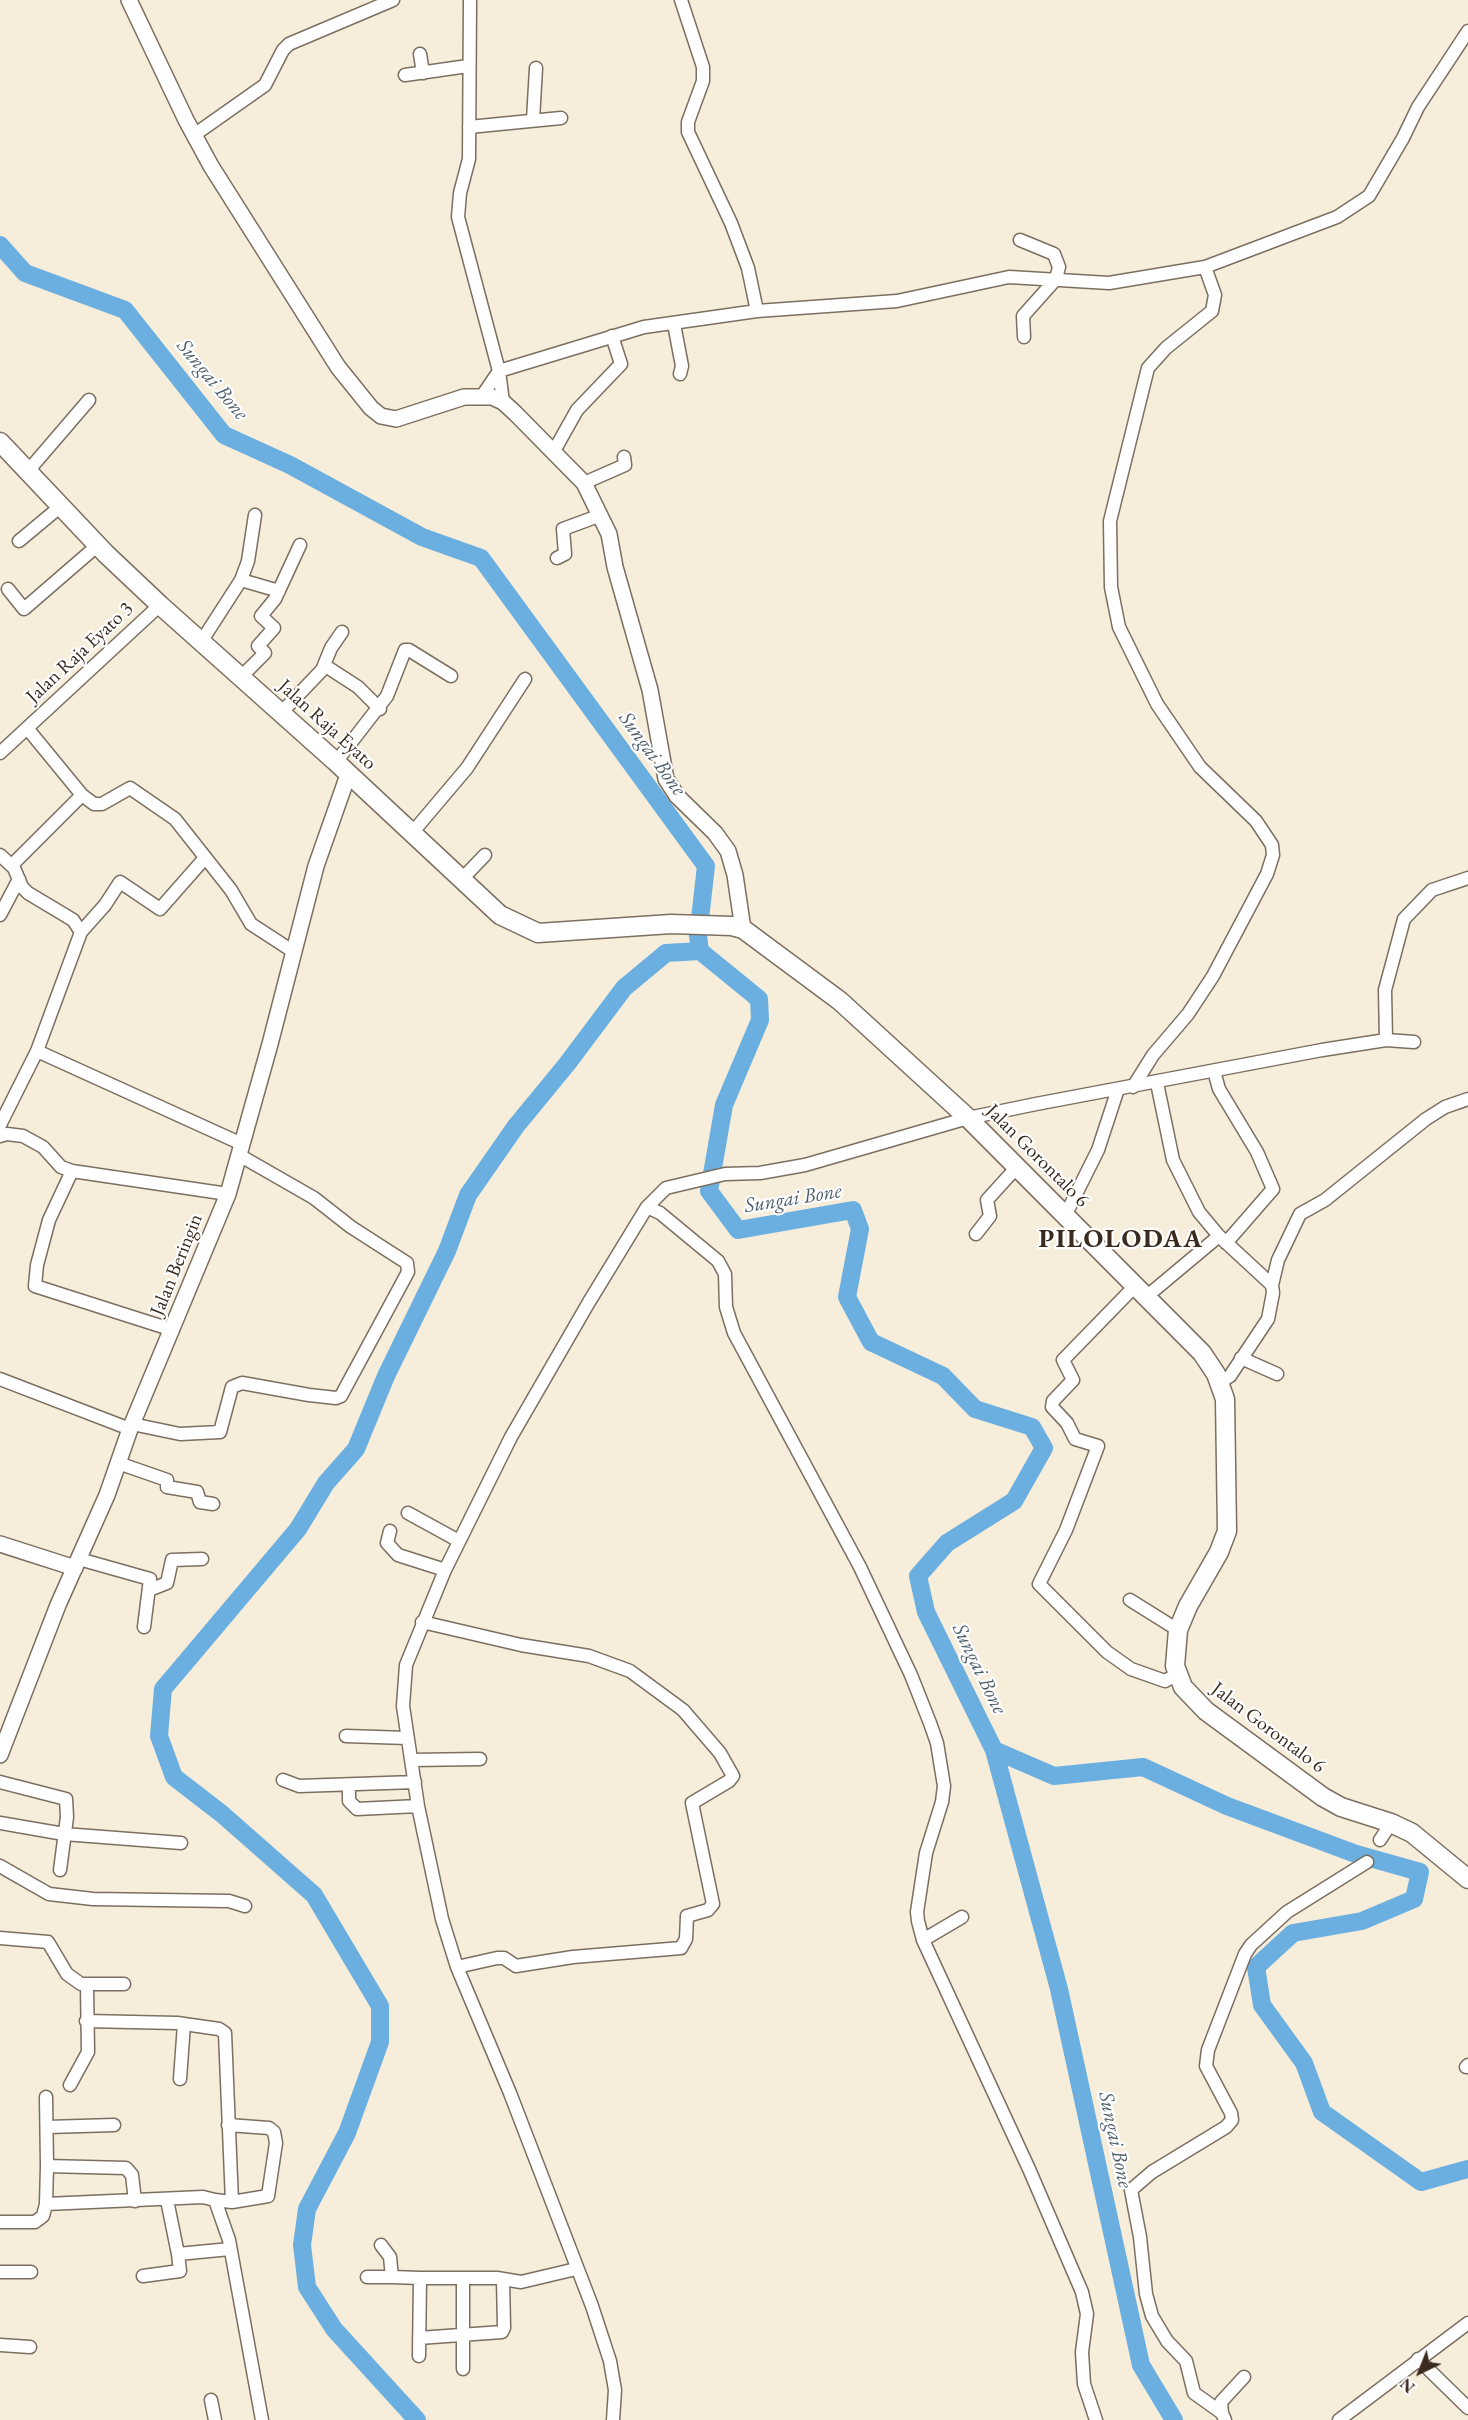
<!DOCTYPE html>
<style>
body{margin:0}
#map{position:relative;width:1468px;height:2420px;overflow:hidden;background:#f6eddb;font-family:"EB Garamond",serif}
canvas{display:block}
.north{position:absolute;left:1390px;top:2342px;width:60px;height:60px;-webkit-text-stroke:4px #fff;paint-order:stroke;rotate:223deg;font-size:16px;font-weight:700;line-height:24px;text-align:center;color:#3b2a1e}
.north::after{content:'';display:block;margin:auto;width:21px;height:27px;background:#3b2a1e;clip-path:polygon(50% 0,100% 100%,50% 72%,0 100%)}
</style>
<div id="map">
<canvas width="1468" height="2420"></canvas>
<div class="north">N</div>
</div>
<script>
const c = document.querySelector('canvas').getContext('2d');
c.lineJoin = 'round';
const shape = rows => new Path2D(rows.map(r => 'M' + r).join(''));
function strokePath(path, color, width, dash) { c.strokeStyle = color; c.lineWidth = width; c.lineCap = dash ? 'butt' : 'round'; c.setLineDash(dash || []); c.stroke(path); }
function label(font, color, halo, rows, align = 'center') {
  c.font = font + ' "EB Garamond",serif'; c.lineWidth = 4.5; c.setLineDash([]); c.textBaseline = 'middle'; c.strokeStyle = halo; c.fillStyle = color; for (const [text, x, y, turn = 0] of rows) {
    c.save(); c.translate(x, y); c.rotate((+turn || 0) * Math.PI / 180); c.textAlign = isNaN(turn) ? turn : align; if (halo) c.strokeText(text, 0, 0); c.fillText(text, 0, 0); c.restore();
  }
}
strokePath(shape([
 [0,245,25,273,125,310,224,435,290,465,422,537,481,558,706,866,698,936,700,951,759,999,760,1020,724,1105,709,1191,738,1230,853,1210,860,1229,847,1297,871,1342,943,1376,975,1409,1032,1427,1044,1448,1014,1501,947,1543,918,1576,926,1612,994,1750,1059,1989,1141,2365,1174,2420],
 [994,1750,1054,1776,1143,1767,1227,1806,1356,1854,1420,1872,1414,1899,1362,1921,1293,1933,1256,1967,1262,2005,1304,2063,1322,2112,1421,2182,1468,2169],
 [417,2420,334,2329,307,2287,302,2245,307,2209,347,2133,380,2042,380,2006,314,1895,222,1814,174,1777,159,1736,163,1689,298,1529,326,1483,356,1449,386,1376,447,1251,468,1195,516,1126,567,1064,624,988,666,953,700,951]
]), '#6aafe0', 18);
const minor = shape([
 [470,0,469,159,460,193,458,217,499,371,503,402],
 [681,0,703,67,703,81,688,122,688,132,731,223,748,268,757,311],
 [420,54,423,73],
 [405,75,468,66],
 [533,120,536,68],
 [469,127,561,118],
 [194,135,265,85,283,50,289,44,393,0],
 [1020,240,1054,254,1059,267,1056,279,1023,316,1024,337],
 [1205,267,1337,217,1369,196,1403,138,1418,107,1468,31],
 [674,324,682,366,680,374],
 [482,396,499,371,644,327,757,311,897,301,1009,277,1109,283,1205,267,1215,295,1212,311,1166,348,1148,368,1110,521,1111,587,1119,627,1157,704,1200,767,1256,821,1272,845,1273,855,1267,874,1213,976,1188,1014,1153,1055,1133,1087],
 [554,451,577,410,621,364,612,336],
 [28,471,89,400],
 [584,483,625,465,624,457],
 [19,541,61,506],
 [557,558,565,554,563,529,601,515],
 [241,580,279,591],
 [8,589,24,609,98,545],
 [201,642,241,580,248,561,255,515],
 [324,665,358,687,380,709],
 [241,677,265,653,258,646,274,628,261,616,275,599,300,545],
 [281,713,322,670,331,648,342,632],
 [27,728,82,795,94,804,102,804,130,788,175,819,231,890,251,924,294,952],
 [0,753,160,605],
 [336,762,387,696,405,650,409,650,451,676],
 [412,833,467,768,525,679],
 [0,855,14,868,22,887,28,893,73,920,81,932,37,1051,0,1125],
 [12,865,82,795],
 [461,880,485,855],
 [0,915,19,879],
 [81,932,105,905,120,882,160,909,204,859],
 [1386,1040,1385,990,1404,919,1432,890,1468,878],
 [37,1051,242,1144],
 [1214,1071,1219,1089,1257,1152,1273,1189,1226,1243],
 [1157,1083,1173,1160,1199,1212,1219,1236,1272,1285,1273,1293,1268,1319,1230,1376,1219,1383],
 [0,1136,7,1134,23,1136,43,1147,61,1167,72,1171,49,1220,37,1265,35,1286,173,1330],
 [72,1171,228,1194],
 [647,1207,660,1213,718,1261,725,1274,726,1307,734,1333,860,1567,911,1675,930,1723,937,1743,944,1786,942,1802,926,1853,917,1912,918,1921,923,1940,1029,2169,1082,2292,1087,2314,1082,2352,1084,2384,1096,2420],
 [1065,1216,1098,1150,1118,1089],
 [976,1234,990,1216,987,1200,1016,1168],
 [1272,1285,1278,1260,1300,1214,1325,1200,1426,1119,1445,1107,1468,1099],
 [1135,1286,1063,1360,1073,1380,1053,1401,1052,1407,1067,1423,1075,1439,1098,1446,1066,1530,1039,1584,1107,1652,1131,1669,1165,1681,1177,1674],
 [1146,1297,1219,1236],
 [1241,1358,1277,1374],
 [0,1379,130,1429],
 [132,1424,180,1434,220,1432,232,1387,242,1383,309,1395,336,1398,341,1396,408,1272,407,1263,351,1227,314,1198,239,1155],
 [118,1463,167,1480,167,1487,197,1492,200,1502,213,1504],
 [408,1513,459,1541],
 [390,1531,387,1543,398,1555,445,1570],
 [79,1559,150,1579,144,1627],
 [149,1590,167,1583,172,1560,202,1559],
 [1130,1600,1178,1630],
 [422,1622,521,1645,589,1656,630,1671,683,1710,720,1753,733,1776,729,1781,692,1803,713,1904,708,1910,687,1916,686,1939,681,1948,573,1957,516,1966,504,1958,497,1958,457,1967],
 [346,1736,407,1738],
 [411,1760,480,1759],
 [283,1780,299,1786,415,1782],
 [0,1782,66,1799,67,1817,60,1870],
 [349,1785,349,1801,357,1809,418,1806],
 [0,1823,64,1834,181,1843],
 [1380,1840,1391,1823],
 [0,1866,49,1894,93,1899,229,1901,245,1906],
 [0,1938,48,1942,67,1974,81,1984,124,1984],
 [923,1940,962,1917],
 [86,2021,177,2023,219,2029,225,2033,232,2202,215,2200],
 [1466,2067,1468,2065],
 [180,2079,184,2024],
 [70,2085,88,2052,87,1986],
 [228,2125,269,2128,274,2132,276,2143,268,2196,232,2202],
 [48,2127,114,2125],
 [47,2166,126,2168,132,2175,135,2201],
 [167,2200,178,2254,230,2249],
 [46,2204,203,2197,215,2200,229,2240,262,2420],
 [0,2222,35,2222,43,2216,46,2204,47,2166,46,2097],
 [381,2245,390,2257,392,2277,420,2278],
 [0,2272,31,2272],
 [143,2276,180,2271,178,2254],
 [367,2277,392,2277],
 [463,2279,463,2369],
 [419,2338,502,2332,504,2328,503,2279],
 [0,2345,30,2347],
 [419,2356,420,2278,497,2278,521,2282,576,2269],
 [1418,2359,1468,2408],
 [211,2400,215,2420],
 [1222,2413,1221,2402,1244,2377],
 [613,2420,615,2390,610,2361,592,2306,510,2093,457,1967,442,1919,418,1806,403,1706,406,1665,445,1570,511,1437,589,1302,647,1207,666,1188,725,1174,760,1173,805,1165,968,1118,1036,1104,1322,1050,1386,1040,1414,1042],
 [1225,2420,1222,2413,1194,2393,1186,2361,1167,2341,1152,2316,1146,2294,1140,2237,1131,2190,1152,2172,1226,2127,1232,2120,1231,2113,1206,2066,1208,2050,1245,1954,1251,1945,1287,1912,1367,1862],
 [1339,2420,1468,2323]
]);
const tertiary = shape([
 [129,0,186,120,211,166,338,367,371,408,381,416,396,419,464,397,492,397,503,402,515,413,584,483,609,534,615,567,650,690,666,779,677,796,715,833,728,851,735,875,743,929],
 [0,1544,75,1568],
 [0,1755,58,1605,107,1495,130,1429,228,1194,270,1044,316,866,348,775]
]);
const primary = shape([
 [0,442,106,554,160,605,336,762,500,915,538,933,671,924,732,926,743,929,840,1001,968,1118,1202,1353,1216,1374,1225,1399,1227,1531,1219,1552,1188,1606,1178,1630,1175,1666,1183,1687,1206,1711,1323,1797,1341,1807,1391,1823,1412,1833,1468,1879]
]);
strokePath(minor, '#7c6e60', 15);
strokePath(tertiary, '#7c6e60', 18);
strokePath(primary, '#7c6e60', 21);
strokePath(minor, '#fff', 12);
strokePath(tertiary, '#fff', 15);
strokePath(primary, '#fff', 18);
label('20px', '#3b2a1e', '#fff', [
 ["Jalan Raja Eyato 3",80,653,-43],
 ["Jalan Raja Eyato",327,725,42],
 ["Jalan Gorontalo 6",1037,1156,45],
 ["Jalan Beringin",177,1265,-68],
 ["Jalan Gorontalo 6",1268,1728,37]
]);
label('italic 21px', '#4e5f6c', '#fff', [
 ["Sungai Bone",212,380,50],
 ["Sungai Bone",652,754,54],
 ["Sungai Bone",793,1199,-9],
 ["Sungai Bone",979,1669,64],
 ["Sungai Bone",1115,2140,78]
]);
c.letterSpacing = '1.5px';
label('bold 26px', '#3b2a1e', '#fff', [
 ["PILOLODAA",1121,1240]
]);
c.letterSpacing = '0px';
</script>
